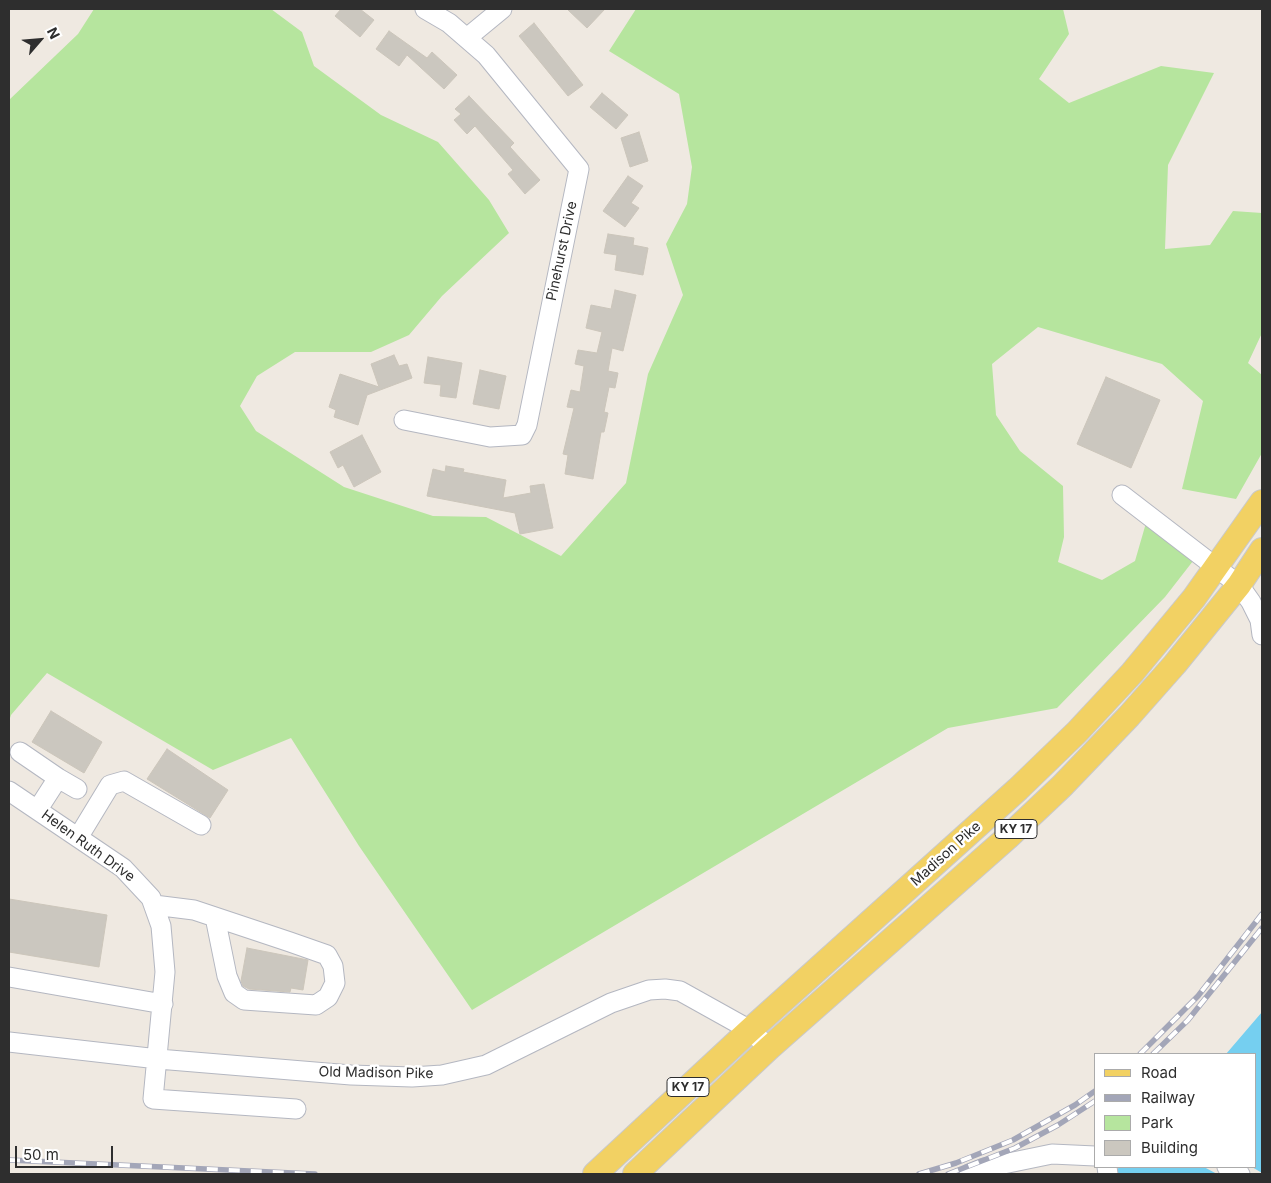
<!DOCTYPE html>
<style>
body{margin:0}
#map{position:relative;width:1271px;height:1183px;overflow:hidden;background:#efe9e1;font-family:Inter,sans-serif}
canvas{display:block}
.frame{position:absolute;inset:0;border:10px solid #2e2e2e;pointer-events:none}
.legend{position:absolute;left:1094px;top:1053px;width:162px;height:115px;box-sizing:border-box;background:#fff;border:1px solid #ababab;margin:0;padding:6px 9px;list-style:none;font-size:15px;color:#2e2e2e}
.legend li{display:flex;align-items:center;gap:10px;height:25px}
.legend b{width:25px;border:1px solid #ababab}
.north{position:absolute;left:15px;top:15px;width:50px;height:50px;-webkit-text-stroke:4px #fff;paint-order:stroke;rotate:63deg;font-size:14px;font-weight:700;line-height:20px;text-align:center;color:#2e2e2e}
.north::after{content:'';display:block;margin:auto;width:18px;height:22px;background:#2e2e2e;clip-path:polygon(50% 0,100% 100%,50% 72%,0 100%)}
.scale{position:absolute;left:15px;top:1146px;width:98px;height:22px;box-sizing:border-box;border:2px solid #2e2e2e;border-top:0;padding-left:6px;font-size:15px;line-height:18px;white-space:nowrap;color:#2e2e2e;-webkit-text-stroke:4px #fff;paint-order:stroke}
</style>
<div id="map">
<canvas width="1271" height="1183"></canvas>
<div class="frame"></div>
<ul class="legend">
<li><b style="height:6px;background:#f2d163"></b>Road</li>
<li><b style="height:6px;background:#a3a6b8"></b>Railway</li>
<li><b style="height:14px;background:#b6e59e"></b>Park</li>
<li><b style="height:14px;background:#cbc7bf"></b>Building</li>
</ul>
<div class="north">N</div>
<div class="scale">50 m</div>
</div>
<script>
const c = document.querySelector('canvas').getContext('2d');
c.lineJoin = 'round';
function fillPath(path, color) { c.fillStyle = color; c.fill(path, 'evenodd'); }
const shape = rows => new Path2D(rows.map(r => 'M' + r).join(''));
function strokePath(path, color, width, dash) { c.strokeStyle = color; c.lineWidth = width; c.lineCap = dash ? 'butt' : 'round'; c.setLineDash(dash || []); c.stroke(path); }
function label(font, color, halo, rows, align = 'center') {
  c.font = font + ' Inter,sans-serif'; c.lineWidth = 5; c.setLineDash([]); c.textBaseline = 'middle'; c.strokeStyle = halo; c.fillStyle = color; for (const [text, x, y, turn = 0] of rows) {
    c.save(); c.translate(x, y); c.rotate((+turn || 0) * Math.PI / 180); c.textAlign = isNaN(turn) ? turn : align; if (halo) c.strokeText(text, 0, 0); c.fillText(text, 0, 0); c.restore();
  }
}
fillPath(shape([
 [94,9,271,9,302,32,314,66,381,115,438,142,489,200,509,233,442,296,409,335,371,352,295,352,257,376,240,406,256,431,344,487,433,516,486,517,561,556,626,483,648,374,683,295,666,244,687,204,692,167,679,94,609,51,636,9,1063,9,1069,34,1039,79,1069,103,1161,66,1214,73,1168,165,1165,249,1210,245,1233,211,1262,213,1262,333,1248,363,1262,375,1262,453,1236,499,1182,489,1203,401,1162,364,1038,327,992,364,996,415,1020,451,1063,486,1064,537,1058,562,1102,580,1135,561,1146,523,1193,561,1165,597,1057,708,948,728,472,1010,359,846,291,738,213,770,47,673,11,715,9,721,9,100,78,34]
]), '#b6e59e');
fillPath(shape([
 [1262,1012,1262,1173,1252,1167,1255,1167,1255,1054,1226,1054],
 [1119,1167,1204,1167,1217,1174,1115,1174]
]), '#75cff0');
const building = shape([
 [341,9,360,9,374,20,360,37,335,16,341,9],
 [567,9,605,9,587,28,567,9],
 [534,23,583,85,568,96,519,36,534,23],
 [389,31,427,58,432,52,457,75,444,89,407,55,399,66,376,49,389,31],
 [602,93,628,115,616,129,590,107,602,93],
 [469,96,514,143,510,147,540,180,525,194,508,174,513,170,475,126,467,134,454,120,461,114,455,109,469,96],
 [639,132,648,161,630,167,621,138,639,132],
 [628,176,643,186,631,203,639,208,625,227,603,211,628,176],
 [608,234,634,238,633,245,648,248,643,275,615,270,617,255,604,253,608,234],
 [615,290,636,295,623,351,612,348,608,371,618,373,615,388,609,387,604,412,608,413,604,432,601,432,593,479,565,474,568,455,563,454,574,408,567,407,571,390,580,392,584,366,575,364,578,350,597,353,602,332,586,328,591,305,611,309,615,290],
 [394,355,399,366,407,364,412,378,367,395,358,425,334,417,336,410,329,407,340,374,379,387,371,364,394,355],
 [428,357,462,363,456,398,440,396,441,385,424,383,428,357],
 [480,370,506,376,499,409,473,404,480,370],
 [1106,377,1160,400,1131,468,1077,444,1106,377],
 [362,435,381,472,354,487,343,465,338,468,330,452,362,435],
 [446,466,464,469,463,472,506,480,503,498,531,493,530,486,544,484,553,528,520,534,515,513,427,496,433,469,445,472,446,466],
 [51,711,102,742,84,773,32,742,51,711],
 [167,749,228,790,210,818,147,779,167,749],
 [9,899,107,915,99,967,9,952,9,899],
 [247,948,308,960,303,990,291,988,290,992,249,989,243,986,241,981,247,948]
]);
fillPath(building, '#cbc7bf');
strokePath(building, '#cbc5ba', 1);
const minor = shape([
 [468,37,502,9],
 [404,420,490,437,522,435,527,425,579,169,486,55,449,23,425,9],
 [1122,495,1239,585,1251,602,1260,620,1262,635],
 [20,752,58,778,38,809],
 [58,778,77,789],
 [9,791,123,868,151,898,161,926,165,972,153,1099,296,1109],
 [79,836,110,785,124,781,201,825],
 [154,905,194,910,290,942,327,955,333,966,335,983,328,997,316,1005,244,1000,234,993,227,976,215,917],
 [9,977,163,1004],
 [9,1042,158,1059,351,1075,412,1077,442,1075,486,1065,611,1003,649,990,665,989,680,991,750,1030,769,1048],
 [1107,1167,1108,1174],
 [1227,1167,1240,1174],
 [969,1174,984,1168,1052,1154,1095,1156]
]);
const major = shape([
 [595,1174,750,1030,1018,789,1077,732,1132,673,1194,598,1262,502],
 [635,1174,769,1048,1008,837,1062,786,1129,716,1175,664,1239,585,1262,550]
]);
strokePath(minor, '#b4b7c1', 21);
strokePath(major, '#c9c9c9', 26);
strokePath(minor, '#fff', 19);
strokePath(major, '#f2d163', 24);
const rail = shape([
 [1140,1054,1198,996,1262,914],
 [1153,1054,1188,1020,1262,928],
 [9,1160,315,1174],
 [919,1174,956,1163,1013,1140,1075,1105,1095,1091],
 [948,1174,1015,1148,1058,1125,1095,1101]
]);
strokePath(rail, '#a3a6b8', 5.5);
strokePath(rail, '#fff', 4, [11]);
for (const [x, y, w] of [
 [1016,829,42],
 [688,1087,42]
]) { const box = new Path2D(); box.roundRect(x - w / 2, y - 9.5, w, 19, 4); c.fillStyle = '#fff'; c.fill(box); strokePath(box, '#2e2e2e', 1); }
label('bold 12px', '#2e2e2e', null, [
 ["KY 17",1016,829],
 ["KY 17",688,1087]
]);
label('14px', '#2e2e2e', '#fff', [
 ["Pinehurst Drive",562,251,-78],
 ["Helen Ruth Drive",88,846,36],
 ["Madison Pike",946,854,-42],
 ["Old Madison Pike",376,1073,1]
]);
</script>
